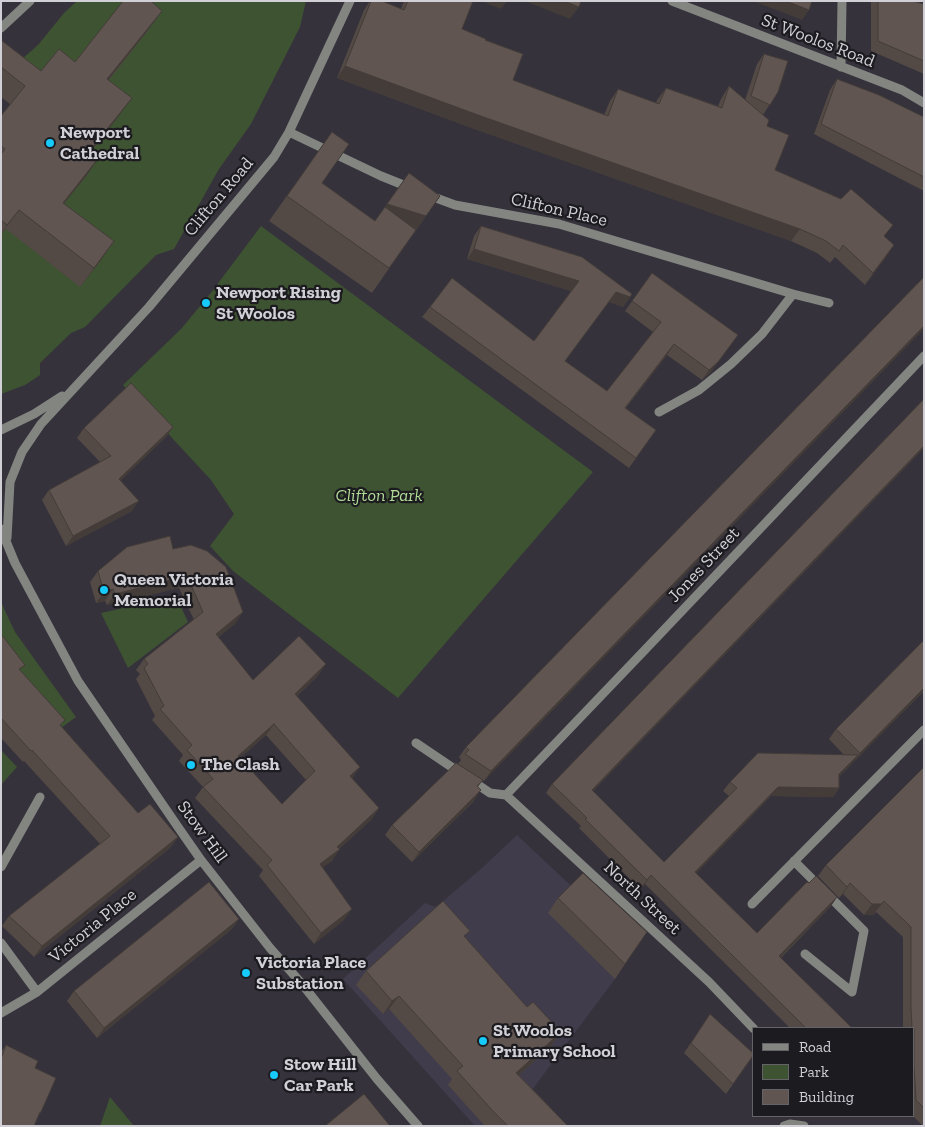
<!DOCTYPE html>
<style>
body{margin:0}
#map{position:relative;width:925px;height:1127px;overflow:hidden;background:#35323c;font-family:"Zilla Slab",serif}
canvas{display:block}
.frame{position:absolute;inset:0;border:2px solid #d1d0d6;pointer-events:none}
.legend{position:absolute;left:752px;top:1027px;width:162px;height:90px;box-sizing:border-box;background:#1c1b1f;border:1px solid #646368;margin:0;padding:6px 9px;list-style:none;font-size:15px;color:#d1d0d6}
.legend li{display:flex;align-items:center;gap:10px;height:25px}
.legend b{width:25px;border:1px solid #646368}
</style>
<div id="map">
<canvas width="925" height="1127"></canvas>
<div class="frame"></div>
<ul class="legend">
<li><b style="height:6px;background:#838581"></b>Road</li>
<li><b style="height:14px;background:#3e5331"></b>Park</li>
<li><b style="height:14px;background:#605550"></b>Building</li>
</ul>
</div>
<script>
const c = document.querySelector('canvas').getContext('2d');
c.lineJoin = 'round';
function fillPath(path, color) { c.fillStyle = color; c.fill(path, 'evenodd'); }
const shape = rows => new Path2D(rows.map(r => 'M' + r).join(''));
function strokePath(path, color, width, dash) { c.strokeStyle = color; c.lineWidth = width; c.lineCap = dash ? 'butt' : 'round'; c.setLineDash(dash || []); c.stroke(path); }
function label(font, color, halo, rows, align = 'center') {
  c.font = font + ' "Zilla Slab",serif'; c.lineWidth = 4.5; c.setLineDash([]); c.textBaseline = 'middle'; c.strokeStyle = halo; c.fillStyle = color; for (const [text, x, y, turn = 0] of rows) {
    c.save(); c.translate(x, y); c.rotate((+turn || 0) * Math.PI / 180); c.textAlign = isNaN(turn) ? turn : align; if (halo) c.strokeText(text, 0, 0); c.fillText(text, 0, 0); c.restore();
  }
}
fillPath(shape([
 [517,835,636,947,615,979,505,1126,475,1126,343,979,425,903,436,907,482,868]
]), '#403c4b');
fillPath(shape([
 [77,1,306,1,300,27,251,124,219,169,174,249,156,255,85,327,71,333,40,363,40,375,25,385,1,394,1,234,6,229,49,220,87,175,62,81,27,90,6,73,38,45,64,13],
 [261,226,593,472,398,698,233,571,210,546,234,514,211,480,123,385,181,329,210,294],
 [176,596,188,622,128,668,101,613],
 [1,602,15,632,76,717,57,731,1,655],
 [1,750,17,767,1,785],
 [110,1097,134,1126,100,1126]
]), '#3e5331');
strokePath(shape([
 [672,1,902,90,924,103],
 [1,28,30,1],
 [841,67,842,1],
 [289,132,381,176,411,188],
 [428,195,455,205,559,224,793,294,829,303],
 [659,412,699,390,731,364,762,334,793,294],
 [1,430,34,414,62,396],
 [1,529,15,563,78,681,178,827,201,860,270,948,302,984,377,1079,418,1126],
 [7,538,10,482,22,452,41,424,149,307,274,157,289,132,350,1],
 [416,743,490,793,506,795],
 [506,795,641,654,924,356],
 [506,795,709,982,754,1029],
 [794,861,864,931,852,992,805,954],
 [1,867,40,797],
 [752,904,924,730],
 [1,943,37,992],
 [1,1013,37,992,201,860],
 [784,1126,790,1124,804,1126]
]), '#838581', 9);
fillPath(shape([
 [370,1,382,1,401,9,404,1,473,1,462,29,485,40,513,80,604,115,610,101,618,89,656,103,657,100,666,88,718,106,721,99,729,86,745,100,757,64,764,54,778,92,763,115,767,126,775,170,885,237,886,257,865,285,835,257,830,263,817,253,791,241,469,127,337,78,364,10],
 [871,1,912,1,924,4,924,74,871,51],
 [149,29,109,80,118,117,92,150,87,175,64,203,101,260,80,287,6,229,1,234,1,116,10,104,1,97,1,40,41,71,75,62],
 [837,79,924,117,924,191,814,134,830,90],
 [332,132,322,183,375,221,409,173,440,196,372,293,269,221],
 [481,226,630,297,623,307,609,302,565,361,607,391,653,332,625,311,652,273,711,372,702,380,667,355,626,408,656,430,629,468,422,317,430,307,534,341,571,291,467,259,474,236],
 [924,277,484,781,458,764,461,760,459,757,466,747],
 [173,427,166,437,121,480,132,511,66,546,42,500,49,490,100,462,77,438,84,428],
 [924,448,593,791,664,862,729,796,723,791,730,782,844,755,829,739,836,729,924,691,839,776,839,788,833,797,771,796,696,873,757,933,809,883,837,897,831,906,781,958,852,1028,790,1028,645,884,640,889,579,828,581,826,546,793,552,784],
 [173,549,235,624,218,637,253,680,318,676,297,696,352,779,379,808,371,820,339,849,332,861,323,867,344,920,314,944,259,876,263,870,195,798,203,787,179,761,183,755,152,720,155,716,136,679,140,674,136,670,144,659,194,620,179,588,107,605,105,601,96,603,90,582,98,571],
 [266,735,306,780,282,804,240,758],
 [1,634,20,671,61,726,138,813,178,837,170,848,34,957,2,926,9,916,100,844,24,761,23,762,1,738],
 [924,767,924,1126,923,1126,913,1116,914,1116,914,1028,903,1028,903,937,876,912,873,915,864,915,843,894,839,898,818,876,826,865],
 [483,780,478,787,474,801,412,862,385,835,392,825],
 [558,898,625,964,615,979,548,913],
 [239,919,232,929,97,1038,67,1001,74,991],
 [465,938,527,1007,561,1032,551,1046,519,1075,568,1126,485,1126,448,1085,452,1079,389,1009,383,1014,356,985,366,971],
 [710,1014,754,1055,726,1094,684,1053],
 [6,1045,41,1112,38,1117,1,1126,1,1052]
]), '#534945');
fillPath(shape([
 [481,1,507,1,501,9],
 [525,1,564,1,579,7,570,19],
 [753,1,786,1,809,10,802,20],
 [162,11,149,29,94,98,107,79],
 [345,66,800,229,791,241,469,127,337,78],
 [132,98,118,117,78,168,91,149],
 [100,156,87,175,50,221,63,203],
 [440,196,372,293,408,241,370,230,387,204],
 [19,210,1,234,7,225],
 [114,241,101,260,80,287,94,268],
 [894,245,886,257,865,285,873,273],
 [474,249,579,281,572,291,467,259],
 [616,292,630,297,623,307,609,302],
 [924,326,924,329,484,781,491,771],
 [738,335,711,372,702,380,709,370],
 [674,344,667,355,618,418,625,408],
 [173,427,166,437,112,489,119,479],
 [924,446,924,448,585,799,592,790],
 [139,501,132,511,66,546,73,536],
 [187,576,179,588,107,605,115,594],
 [113,589,105,601,96,603,104,592],
 [243,612,235,624,208,646,216,634],
 [326,664,318,676,287,705,295,694],
 [924,688,924,691,853,763,860,753],
 [274,724,266,735,230,767,238,756],
 [858,755,852,764,833,783,839,774],
 [360,767,352,779,350,776],
 [778,787,839,788,833,797,771,796,689,881,695,872],
 [481,790,474,801,412,862,419,852],
 [379,808,371,820,336,852,340,849,332,861,312,875,320,864,337,847],
 [178,837,170,848,34,957,42,946],
 [651,875,645,884,640,889,647,880],
 [850,883,843,894,839,898,847,887],
 [837,897,831,906,773,965,779,956],
 [884,901,873,915,864,915,872,904],
 [352,909,344,920,314,944,321,933],
 [239,919,232,929,97,1038,104,1028],
 [399,996,389,1009,383,1014,392,1001],
 [561,1032,551,1046,507,1086,516,1073]
]), '#433c38');
const building = shape([
 [123,1,151,1,162,11,107,79,132,98,91,149,100,156,63,203,114,241,94,268,19,210,7,225,1,220,1,154,5,149,1,146,1,116,25,86,1,67,1,40,41,71,59,49,75,62,123,1],
 [371,1,382,1,404,10,408,1,473,1,462,29,486,39,485,40,523,54,513,80,608,116,618,89,659,104,666,88,722,108,729,86,769,120,767,126,789,135,775,170,841,199,851,189,893,225,884,236,894,245,873,273,843,245,839,251,826,241,800,229,478,115,345,66,371,1],
 [564,1,581,1,579,7,564,1],
 [786,1,812,1,809,10,786,1],
 [878,1,912,1,924,4,924,61,878,41,878,1],
 [764,54,788,61,778,92,770,105,751,96,764,54],
 [837,79,879,95,924,117,924,177,821,124,837,79],
 [332,132,349,144,322,183,375,221,385,207,416,230,389,268,287,196,332,132],
 [409,173,440,196,426,216,387,204,409,173],
 [481,226,582,257,632,294,630,297,616,292,565,361,607,391,661,322,632,301,652,273,738,335,718,362,709,370,674,344,625,408,656,430,636,458,430,307,452,278,534,341,579,281,474,249,481,226],
 [924,277,924,326,491,771,465,754,469,750,466,747,924,277],
 [131,383,173,427,119,479,139,501,73,536,49,490,111,456,84,428,131,383],
 [924,399,924,446,592,790,664,862,737,788,730,782,758,753,858,755,839,774,839,788,778,787,695,872,757,933,807,882,809,883,816,876,837,897,779,956,852,1028,806,1028,651,875,647,880,585,819,587,818,552,784,924,399],
 [170,536,173,549,191,545,207,551,226,567,243,612,216,634,253,680,299,636,326,664,295,694,360,767,350,776,379,808,337,847,340,849,320,864,352,909,321,933,267,865,272,860,203,787,213,779,187,750,192,745,160,709,164,706,144,668,148,664,144,659,203,612,187,576,115,594,113,589,104,592,98,571,127,547,170,536],
 [274,724,315,771,282,804,238,756,274,724],
 [1,634,25,665,19,669,65,720,60,725,138,813,150,804,178,837,42,946,9,916,110,836,32,750,31,751,1,718,1,634],
 [924,640,924,688,860,753,836,729,924,640],
 [456,763,483,780,477,786,481,790,419,852,392,825,456,763],
 [924,767,924,804,923,805,924,806,924,1108,916,1100,914,1066,914,1028,912,1028,911,1008,911,927,884,901,881,904,872,904,850,883,847,887,826,865,924,767],
 [583,873,647,932,625,964,558,898,583,873],
 [209,882,239,919,104,1028,74,991,209,882],
 [443,901,470,931,464,936,527,1007,533,1002,561,1032,516,1073,568,1126,508,1126,492,1110,457,1071,463,1066,399,996,392,1001,366,971,443,901],
 [710,1014,754,1054,733,1084,691,1043,710,1014],
 [6,1045,38,1061,35,1068,56,1078,41,1112,40,1112,34,1126,1,1126,1,1059,6,1045],
 [364,1094,390,1126,325,1126,364,1094]
]);
fillPath(building, '#605550');
strokePath(building, '#433c38', 1);
for (const [x, y, r, color] of [
 [50,143,5,"#16cafb"],
 [206,303,5,"#16cafb"],
 [104,590,5,"#16cafb"],
 [191,765,5,"#16cafb"],
 [246,973,5,"#16cafb"],
 [483,1041,5,"#16cafb"],
 [274,1075,5,"#16cafb"]
]) { const dot = new Path2D(); dot.arc(x, y, r, 0, 2 * Math.PI); c.fillStyle = color; c.fill(dot); strokePath(dot, '#1c1b1f', 2); }
label('18px', '#d1d0d6', '#1c1b1f', [
 ["St Woolos Road",818,41,21],
 ["Clifton Road",219,197,-50],
 ["Clifton Place",559,210,13],
 ["Jones Street",704,565,-47],
 ["Stow Hill",202,832,54],
 ["North Street",642,898,43],
 ["Victoria Place",93,926,-39]
]);
label('bold 18px', '#d1d0d6', '#1c1b1f', [
 ["Newport",60,133],
 ["Cathedral",60,154],
 ["Newport Rising",216,293],
 ["St Woolos",216,314],
 ["Queen Victoria",114,580],
 ["Memorial",114,601],
 ["The Clash",201,765],
 ["Victoria Place",256,963],
 ["Substation",256,984],
 ["St Woolos",493,1031],
 ["Primary School",493,1052],
 ["Stow Hill",284,1065],
 ["Car Park",284,1086]
], 'left');
label('italic 18px', '#b1db97', '#1c1b1f', [
 ["Clifton Park",379,496]
]);
</script>
